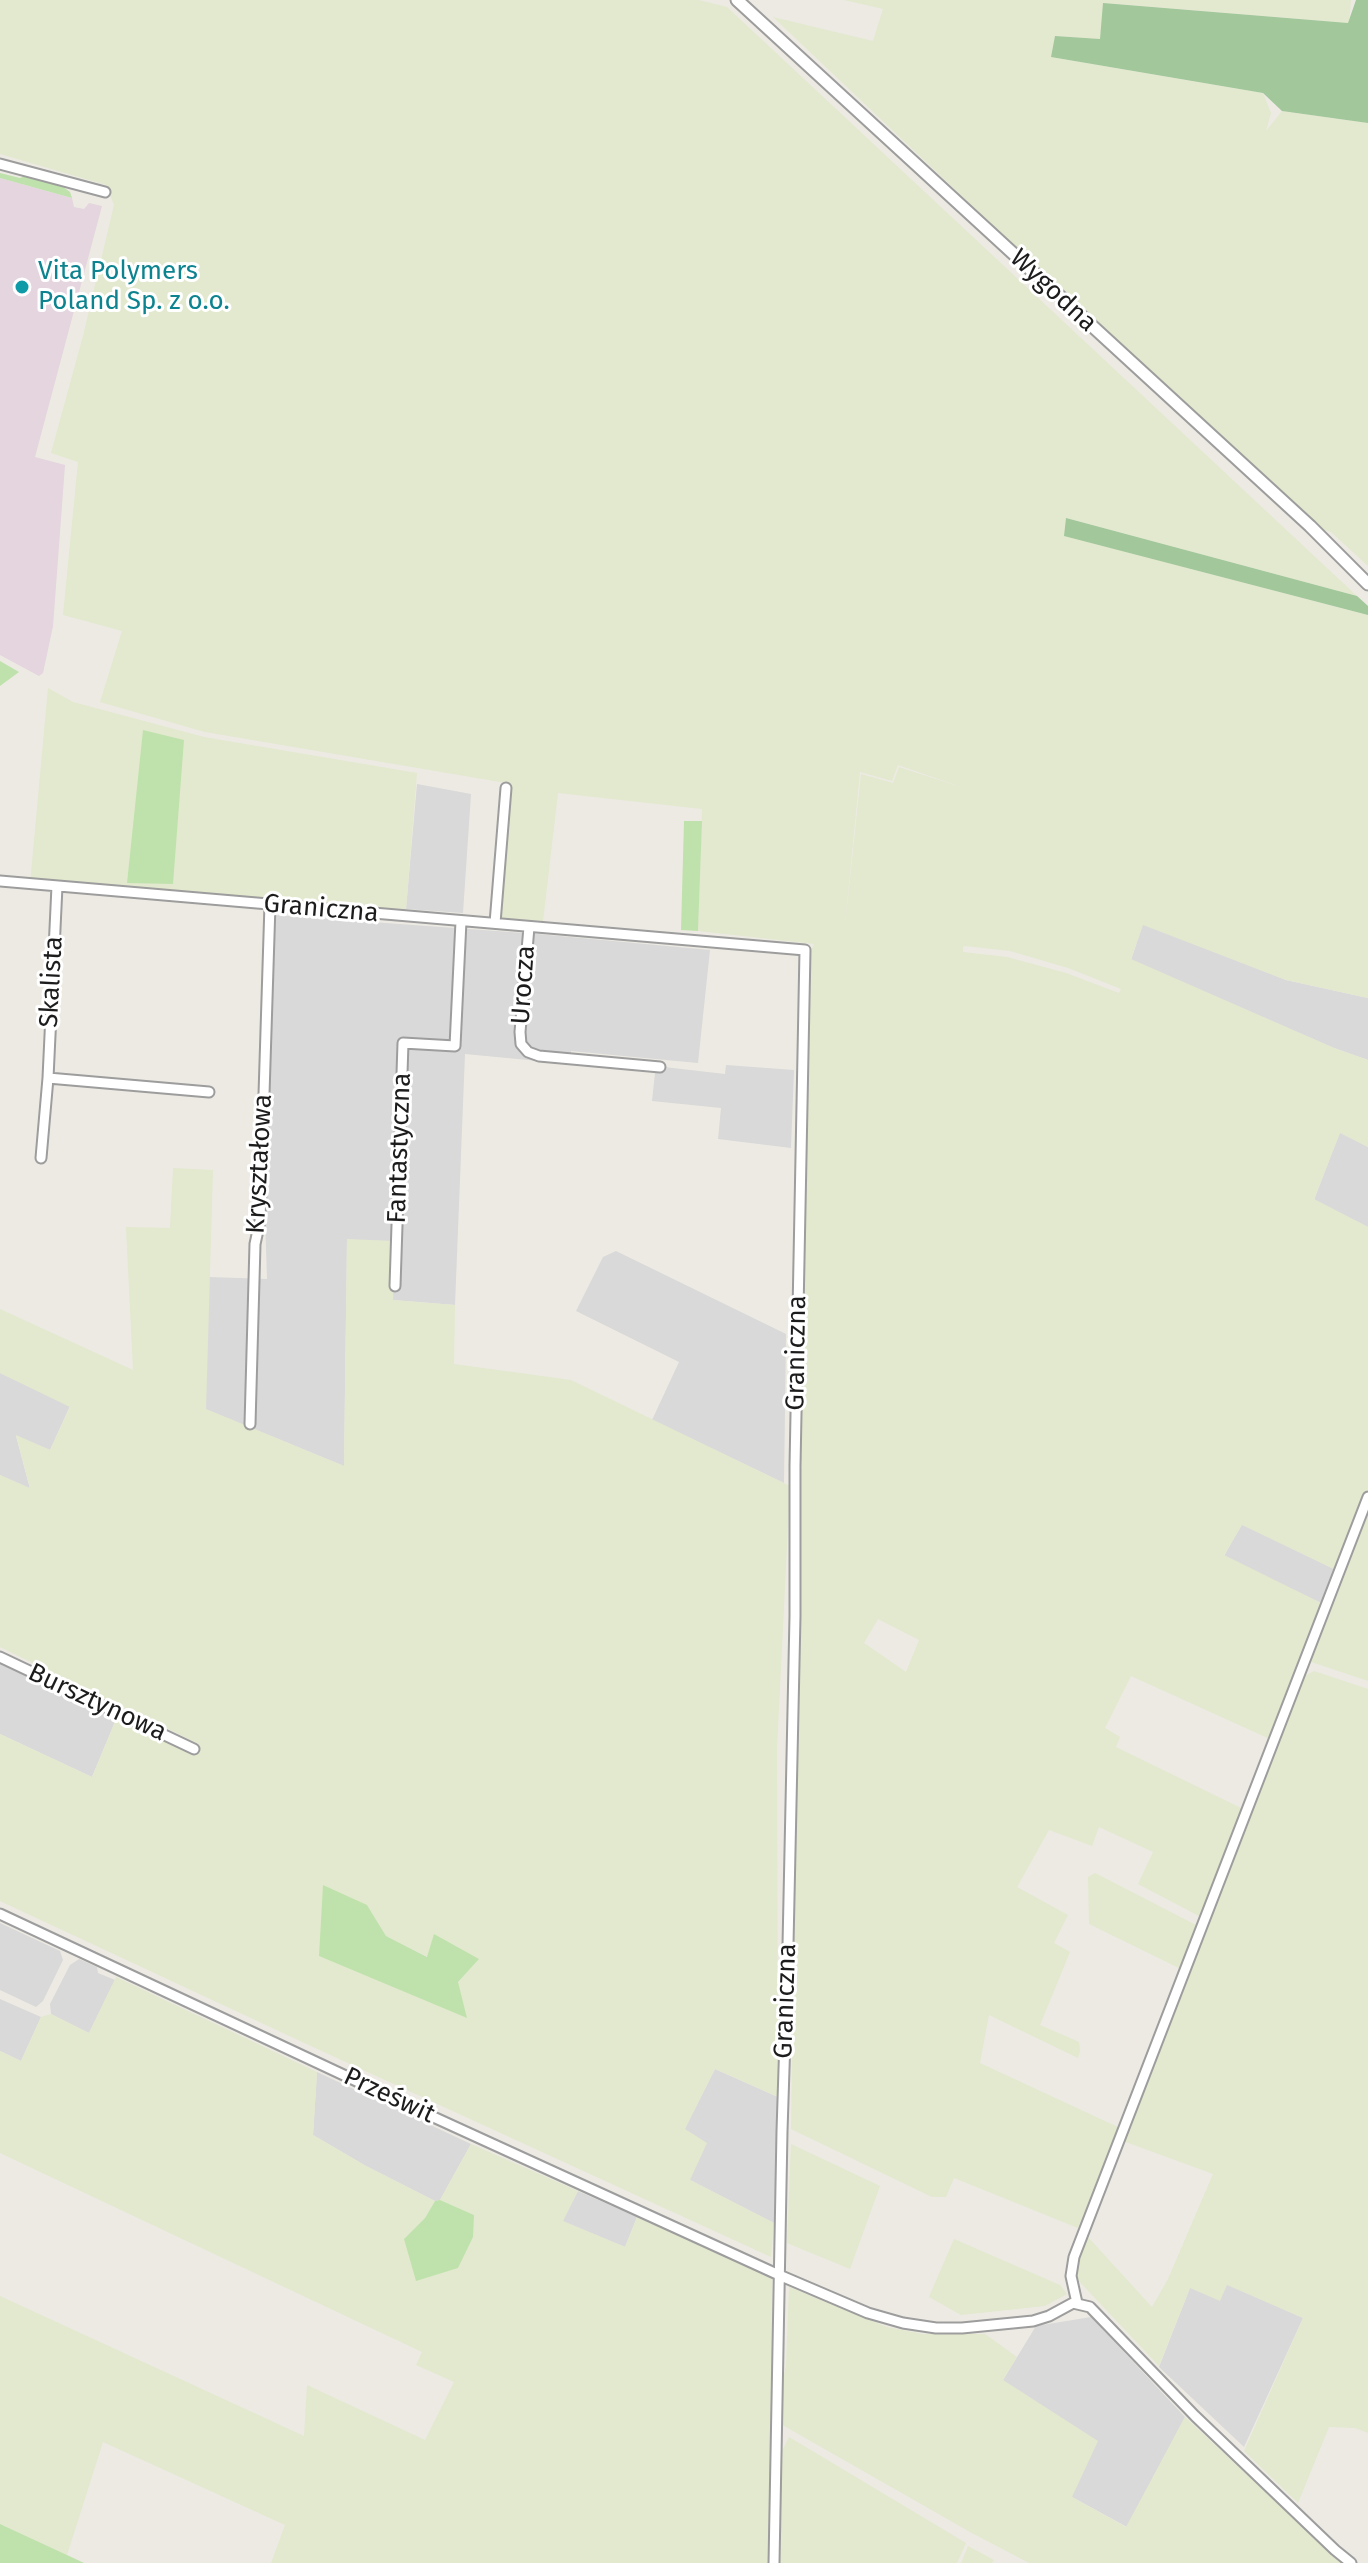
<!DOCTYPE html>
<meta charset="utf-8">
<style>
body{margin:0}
canvas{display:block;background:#eceae2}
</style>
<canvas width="1368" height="2563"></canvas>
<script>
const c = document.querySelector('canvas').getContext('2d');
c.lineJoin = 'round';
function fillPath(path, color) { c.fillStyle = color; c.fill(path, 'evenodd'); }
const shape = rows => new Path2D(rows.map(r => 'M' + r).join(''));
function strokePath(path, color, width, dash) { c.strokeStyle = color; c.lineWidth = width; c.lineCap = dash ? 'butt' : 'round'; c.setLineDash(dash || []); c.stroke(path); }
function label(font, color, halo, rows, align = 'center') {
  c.font = font + ' "Fira Sans",sans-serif'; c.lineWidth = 6; c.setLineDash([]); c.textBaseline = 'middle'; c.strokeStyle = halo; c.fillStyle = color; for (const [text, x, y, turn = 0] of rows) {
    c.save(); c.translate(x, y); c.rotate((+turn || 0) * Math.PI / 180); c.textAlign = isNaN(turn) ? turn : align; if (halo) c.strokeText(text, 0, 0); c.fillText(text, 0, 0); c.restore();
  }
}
fillPath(shape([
 [417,784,471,794,463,913,406,909],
 [274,915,538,934,710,950,698,1063,571,1051,570,1064,465,1054,455,1305,393,1300,347,1240,344,1466,205,1409,209,1277,267,1279,261,1093],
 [1143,924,1286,980,1368,998,1368,1060,1334,1048,1131,960],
 [726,1065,794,1070,791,1148,718,1139,721,1108,652,1101,655,1073,664,1067,725,1074],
 [1340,1132,1368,1147,1368,1227,1314,1200],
 [616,1251,786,1334,784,1483,652,1420,679,1362,576,1311,603,1257],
 [0,1373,70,1406,50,1450,16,1436,30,1489,0,1475],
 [1242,1524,1338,1571,1325,1605,1224,1556],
 [0,1662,117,1717,92,1777,0,1734],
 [0,1923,60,1951,63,1960,43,2001,36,2007,0,1990],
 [79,1959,97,1967,98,1973,115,1980,89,2033,51,2014,50,2004,70,1965],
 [0,1999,41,2017,21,2061,0,2051],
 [715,2069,778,2097,774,2223,690,2180,684,2130],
 [317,2072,471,2144,440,2200,435,2201,366,2166,313,2135],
 [578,2191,637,2217,625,2247,562,2221],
 [1227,2284,1303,2318,1244,2447,1159,2367,1190,2288],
 [1091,2317,1185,2417,1127,2527,1072,2497,1003,2380,1036,2326]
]), '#dad9d9');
fillPath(shape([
 [0,178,72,198,74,207,84,209,89,203,102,206,35,457,65,465,53,626,43,673,39,676,0,655]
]), '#e4d5df');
fillPath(shape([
 [0,0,699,0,727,7,1357,596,1066,518,1065,536,1368,615,1368,998,1286,980,1143,925,1131,959,1334,1048,1368,1060,1368,1147,1340,1133,1314,1199,1368,1227,1368,1488,1338,1571,1242,1525,1224,1555,1325,1605,1272,1740,1131,1676,1105,1728,1120,1737,1116,1747,1243,1809,1199,1916,1138,1884,1153,1852,1099,1827,1092,1846,1049,1830,1017,1887,1068,1915,1054,1943,1070,1952,1040,2025,1079,2042,1080,2051,1078,2058,989,2015,980,2063,1120,2128,1078,2228,954,2178,946,2197,932,2197,791,2129,802,1316,809,1001,811,951,814,944,698,931,702,809,558,793,543,921,500,918,512,784,205,732,100,702,122,631,63,615,78,462,51,453,83,336,114,205,106,185,0,154],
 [898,765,967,789,899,767,893,783,861,774,843,945,860,772,892,781],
 [965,946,1010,951,1068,968,1121,989,1119,993,1066,973,1007,957,963,952,963,947],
 [878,1619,919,1640,906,1672,864,1643],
 [844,0,1351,0,1349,23,1104,3,1100,39,1055,36,1051,57,1263,93,1271,113,1266,131,1282,111,1368,123,1368,566,1331,532,1310,526,773,17,873,41,883,9],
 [48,688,73,702,204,737,417,773,406,909,280,905,30,884],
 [173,1168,213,1170,206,1409,344,1466,347,1239,395,1241,393,1300,455,1305,454,1364,571,1380,790,1486,777,1748,778,2097,715,2069,685,2129,707,2143,690,2180,774,2223,771,2257,313,2047,0,1901,0,1734,92,1777,117,1717,196,1751,199,1744,0,1647,0,1475,30,1488,16,1435,50,1450,70,1407,0,1373,0,1309,133,1370,126,1227,170,1228],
 [367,1905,386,1936,428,1957,434,1935,478,1960,458,1982,319,1956],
 [1368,1513,1368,1681,1311,1662],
 [1314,1671,1368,1689,1368,2433,1355,2428,1329,2427,1298,2503,1244,2451,1303,2318,1227,2285,1220,2301,1190,2288,1159,2366,1075,2277,1075,2267,1087,2236,1152,2307,1168,2279,1213,2174,1123,2141,1305,1676],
 [1095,1873,1196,1925,1197,1930,1181,1969,1089,1924,1088,1877],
 [116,1977,317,2072,313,2135,366,2166,435,2201,425,2218,404,2239,474,2215,440,2200,471,2144,578,2191,563,2221,625,2247,637,2217,772,2279,774,2471,771,2563,271,2563,285,2525,103,2442,67,2555,0,2524,0,2296,304,2436,307,2385,425,2440,454,2382,416,2365,422,2352,0,2153,0,2051,21,2061,41,2017,51,2014,89,2033],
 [791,2144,880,2186,850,2269,787,2243],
 [954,2239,1060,2285,1067,2294,1045,2306,961,2315,929,2297],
 [789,2287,887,2327,923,2334,985,2334,1017,2357,1003,2380,1098,2441,1072,2497,1126,2527,1185,2417,1341,2563,1029,2563,970,2532,779,2423,781,2388,786,2366],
 [789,2437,966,2543,957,2563,778,2563,780,2455],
 [968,2546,994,2560,992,2563,961,2563]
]), '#e3e9cf');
fillPath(shape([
 [0,173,20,178,28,175,59,184,70,192,72,198,0,178],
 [0,661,19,672,0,686],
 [143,730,184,740,173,884,127,883],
 [684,821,702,821,698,931,681,930],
 [323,1885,367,1905,386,1936,427,1957,434,1934,479,1959,458,1982,467,2018,319,1956],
 [440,2200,474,2215,473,2237,458,2268,416,2281,404,2239,425,2218,435,2201],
 [0,2524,67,2555,84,2563,0,2563]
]), '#bfe2ac');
fillPath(shape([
 [1356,0,1368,0,1368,123,1282,111,1263,93,1051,57,1055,36,1100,39,1103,3,1348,23],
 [1066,518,1357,596,1368,606,1368,615,1064,536]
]), '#a1c79b');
const minor = shape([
 [0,164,105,192],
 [0,881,805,950,795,1466,795,1616,788,1945,782,2131,774,2563],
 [495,923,506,788],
 [529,927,520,1032,521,1044,528,1052,539,1056,660,1067],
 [48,1078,209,1092],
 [41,1158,48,1078,57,886],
 [395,1286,403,1043,455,1046,461,921],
 [250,1424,255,1244,260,1221,270,904],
 [0,1657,194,1749],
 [0,1914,429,2115,779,2275,868,2313,903,2323,936,2328,962,2328,1033,2321,1049,2316,1073,2303,1090,2307,1195,2416,1335,2550,1351,2563],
 [1077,2303,1071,2276,1074,2257,1368,1497]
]);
const tertiary = shape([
 [737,0,1310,526,1368,584]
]);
strokePath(minor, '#9d9d9d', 13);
strokePath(tertiary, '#9d9d9d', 15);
strokePath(minor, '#fff', 9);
strokePath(tertiary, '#fff', 11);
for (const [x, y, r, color] of [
 [22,287,8,"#0f9aa8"]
]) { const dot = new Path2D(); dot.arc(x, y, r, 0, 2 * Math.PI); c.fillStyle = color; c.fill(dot); strokePath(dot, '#fff', 3); }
label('26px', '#0d838f', '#fff', [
 ["Vita Polymers",38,272],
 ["Poland Sp. z o.o.",38,302]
], 'left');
label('26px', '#1c1c1c', '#fff', [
 ["Wygodna",1053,291,43],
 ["Graniczna",321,909,5],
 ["Skalista",52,982,-87],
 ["Urocza",524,985,-86],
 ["Fantastyczna",400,1148,-88],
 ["Kryształowa",260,1164,-87],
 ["Graniczna",797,1353,-89],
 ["Bursztynowa",97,1703,25],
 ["Graniczna",786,2001,-88],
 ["Prześwit",389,2096,25]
]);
</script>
